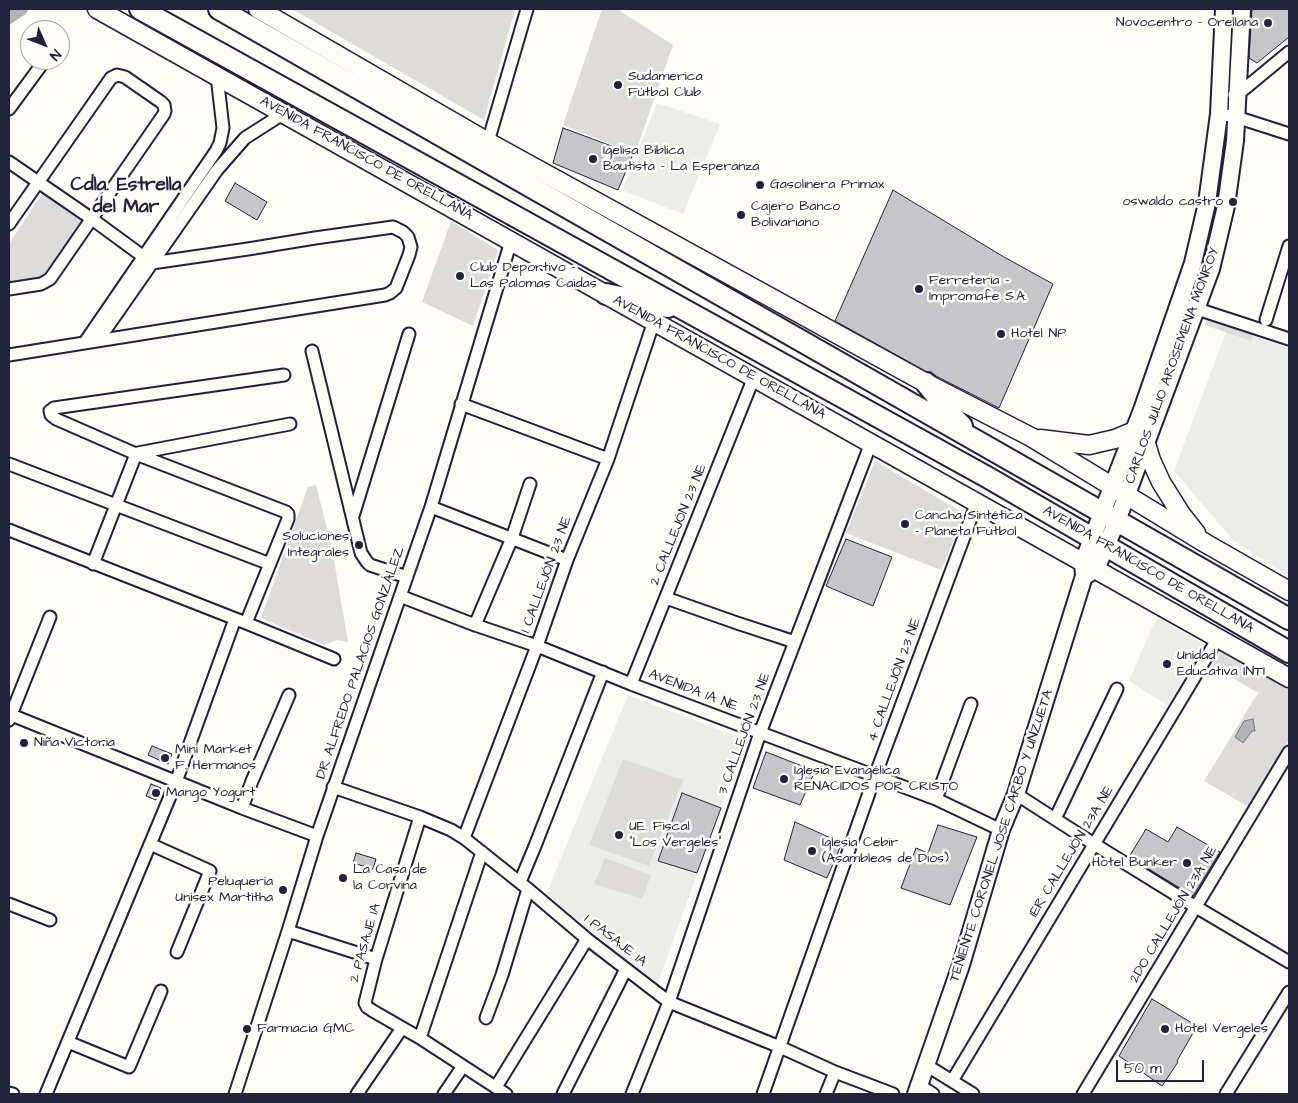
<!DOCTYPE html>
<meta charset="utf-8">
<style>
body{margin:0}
#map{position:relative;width:1298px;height:1103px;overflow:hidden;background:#fdfcf7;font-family:"Architects Daughter",sans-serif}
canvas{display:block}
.frame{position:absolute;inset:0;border:10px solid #22223b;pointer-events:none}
.north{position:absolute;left:20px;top:20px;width:50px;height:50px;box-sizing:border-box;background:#fdfcf7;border:1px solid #a5a5ac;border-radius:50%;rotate:134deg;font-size:14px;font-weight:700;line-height:20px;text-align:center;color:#22223b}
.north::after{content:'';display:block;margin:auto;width:18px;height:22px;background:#22223b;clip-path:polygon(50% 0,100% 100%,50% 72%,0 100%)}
.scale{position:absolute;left:1116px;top:1060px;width:88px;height:22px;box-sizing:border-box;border:2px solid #22223b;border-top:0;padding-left:6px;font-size:15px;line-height:18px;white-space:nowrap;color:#22223b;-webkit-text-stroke:4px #fdfcf7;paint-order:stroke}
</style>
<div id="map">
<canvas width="1298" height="1103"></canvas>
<div class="frame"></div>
<div class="north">N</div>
<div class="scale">50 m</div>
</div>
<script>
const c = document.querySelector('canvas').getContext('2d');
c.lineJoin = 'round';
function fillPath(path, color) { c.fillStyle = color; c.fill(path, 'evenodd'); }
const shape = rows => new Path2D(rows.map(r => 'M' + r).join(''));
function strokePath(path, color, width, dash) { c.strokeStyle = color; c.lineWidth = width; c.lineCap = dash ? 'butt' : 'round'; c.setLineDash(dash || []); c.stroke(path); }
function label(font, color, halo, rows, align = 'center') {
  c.font = font + ' "Architects Daughter",sans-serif'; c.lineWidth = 5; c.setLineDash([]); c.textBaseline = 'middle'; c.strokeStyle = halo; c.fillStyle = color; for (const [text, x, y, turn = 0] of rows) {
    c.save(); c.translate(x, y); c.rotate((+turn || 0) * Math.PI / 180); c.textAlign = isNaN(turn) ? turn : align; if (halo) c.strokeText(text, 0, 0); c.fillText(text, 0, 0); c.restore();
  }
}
fillPath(shape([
 [657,103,720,124,683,214,622,190],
 [1228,327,1289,348,1289,576,1234,541,1174,471],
 [1157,616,1208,647,1170,707,1129,681],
 [628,695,746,740,721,807,681,793,657,862,697,874,657,985,546,895]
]), '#ecece9');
fillPath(shape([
 [292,9,515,9,484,120],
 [602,9,617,9,673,45,635,154,563,125],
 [45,189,87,218,51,277,9,284,9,244],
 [451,221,498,250,473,326,422,302],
 [1207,319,1253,335,1251,341,1205,325],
 [875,461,965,514,941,570,846,533],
 [316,485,332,549,348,642,337,640,324,645,261,618,308,487],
 [1222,651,1289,689,1289,740,1249,807,1204,781,1258,693,1267,698,1212,666],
 [623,759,683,780,649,866,589,845],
 [605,858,651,875,642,899,594,884]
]), '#dddcdb');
const water = shape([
 [1253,719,1255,731,1252,731,1243,743,1235,737,1244,721,1253,719]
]);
fillPath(water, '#b2b2b7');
strokePath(water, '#787885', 1);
strokePath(shape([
 [9,18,22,9]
]), '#b2b2b7', 12);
const building = shape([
 [1252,9,1289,9,1289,37,1257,63,1249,58,1252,9],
 [563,128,633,154,618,190,553,163,563,128],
 [235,183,267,202,257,220,225,201,235,183],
 [893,190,1004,257,1053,284,999,408,936,376,931,372,927,372,835,321,893,190],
 [846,539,892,557,873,606,826,586,846,539],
 [152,746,172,754,168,764,148,755,152,746],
 [766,752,815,771,800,805,753,788,766,752],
 [151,784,161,788,156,800,146,796,151,784],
 [682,793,721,808,697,873,658,861,682,793],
 [795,822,842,843,827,878,784,860,795,822],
 [938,825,977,837,950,905,901,888,916,848,928,853,938,825],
 [1177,827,1220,852,1193,896,1129,857,1146,829,1168,842,1177,827],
 [356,853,376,859,373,869,353,863,356,853],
 [1152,999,1197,1026,1177,1061,1178,1062,1162,1086,1119,1056,1152,999]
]);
fillPath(building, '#c6c6c8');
strokePath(building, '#22223b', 1);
const street = shape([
 [1234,95,1237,95,1289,52],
 [9,109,45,60],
 [1219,114,1236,117,1289,134],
 [488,142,527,9],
 [9,162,92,219,152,263,248,249,315,238,393,227,403,232,408,237,411,247,409,255,396,288,390,293,385,295,9,355],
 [9,224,111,78,117,75,125,77,161,102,164,105,165,111,164,114,50,279,41,284,9,289],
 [1179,303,1289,339],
 [1266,320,1289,246],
 [99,339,217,170,245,138,284,113],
 [85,342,216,151,220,143,223,128,217,76],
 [312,351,361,553,367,562,370,565,407,577],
 [461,404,608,459],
 [138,453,290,424],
 [9,464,270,564],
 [431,507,567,560],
 [353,516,409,334],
 [9,530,246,623,334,659],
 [93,564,136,454],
 [400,596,475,625,537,646,631,684,936,799,1001,830],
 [666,598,737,623,795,642],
 [246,623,288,519,288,514,286,512,136,454,56,419,51,415,50,411,54,408,284,375],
 [475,625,512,538,530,484],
 [631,684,754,377],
 [9,714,242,808,317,836],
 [9,720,50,617],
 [333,787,420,817,451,830,464,838,528,889,587,939,669,1002,780,1047,835,1072,893,1094],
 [1016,794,1094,844,1196,907,1289,962],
 [936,799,971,704],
 [242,808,252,781,289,695],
 [420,817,376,959,365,1003,367,1007,373,1011,420,1038,506,1094],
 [1055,819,1117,689],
 [464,838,537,646,567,560,608,459,654,321],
 [150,844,210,871,177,952],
 [520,882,535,846,603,672],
 [9,904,50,920],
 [288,931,376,959],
 [486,1018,502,975,528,889],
 [420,1038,482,852],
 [68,1042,129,1067,161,991],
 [926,1065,973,1094],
 [952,1081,1218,638],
 [919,1085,933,1094],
 [496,1087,587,939],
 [9,1093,13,1094],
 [46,1094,176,782,235,619],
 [235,1094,288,931,317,836,431,507,511,241],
 [357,1094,402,1028],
 [444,1094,463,1066],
 [563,1094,626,969],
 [632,1094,669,1002,760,733,871,443],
 [763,1094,875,776,977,502],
 [826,1094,835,1072],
 [1083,1094,1289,752],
 [1226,1094,1289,992]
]);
const secondary = shape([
 [1085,576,1096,569,1117,521,1211,269,1226,206,1235,141,1242,9],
 [916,1094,961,965,1001,830,1016,794,1084,576,1083,562,1142,410,1193,263,1207,203,1219,114,1224,9]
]);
const primary = shape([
 [97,9,1289,678],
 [258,9,488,142,926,383,1031,437,1205,543,1289,591],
 [1040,439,1089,445,1115,439,1132,432],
 [1146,444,1151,460,1161,482,1181,514,1196,533]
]);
const highway = shape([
 [140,9,987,477,1289,652],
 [219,9,1289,619],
 [606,294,668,307],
 [926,383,955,419,962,426]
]);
strokePath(street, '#22223b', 15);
strokePath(secondary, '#22223b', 20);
strokePath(primary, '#22223b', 21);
strokePath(highway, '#22223b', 24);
strokePath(street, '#fdfcf7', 11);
strokePath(secondary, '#fdfcf7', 16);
strokePath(primary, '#fdfcf7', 18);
strokePath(highway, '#fdfcf7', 20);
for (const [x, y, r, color] of [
 [1268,23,5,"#22223b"],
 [618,85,5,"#22223b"],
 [593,159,5,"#22223b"],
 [760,185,5,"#22223b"],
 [1233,202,5,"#22223b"],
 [741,215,5,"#22223b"],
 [460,276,5,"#22223b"],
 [919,289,5,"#22223b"],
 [1001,334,5,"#22223b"],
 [905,524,5,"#22223b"],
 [359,545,5,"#22223b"],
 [1167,664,5,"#22223b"],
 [24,743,5,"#22223b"],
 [165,758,5,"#22223b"],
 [784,779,5,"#22223b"],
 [156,793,5,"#22223b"],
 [619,835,5,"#22223b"],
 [812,851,5,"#22223b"],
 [1187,863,5,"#22223b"],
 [343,878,5,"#22223b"],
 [283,890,5,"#22223b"],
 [247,1029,5,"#22223b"],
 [1165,1029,5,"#22223b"]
]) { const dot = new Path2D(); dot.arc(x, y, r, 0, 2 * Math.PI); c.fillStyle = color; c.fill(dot); strokePath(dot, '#fdfcf7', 2); }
label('14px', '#22223b', '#fdfcf7', [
 ["Novocentro - Orellana",1258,23,"right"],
 ["Sudamerica",628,77],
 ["Fútbol Club",628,93],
 ["Igelisa Biblíca",603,151],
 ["Bautista - La Esperanza",603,167],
 ["Gasolinera Primax",770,185],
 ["oswaldo castro",1223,202,"right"],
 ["Cajero Banco",751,207],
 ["Bolivariano",751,223],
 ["Club Deportivo -",470,268],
 ["Las Palomas Caidas",470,284],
 ["Ferreteria -",929,281],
 ["Impromafe S.A.",929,297],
 ["Hotel NP",1011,334],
 ["Cancha Sintética",915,516],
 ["- Planeta Fútbol",915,532],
 ["Soluciones",349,537,"right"],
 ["Integrales",349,553,"right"],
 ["Unidad",1177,656],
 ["Educativa INTI",1177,672],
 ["Niña Victoria",34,743],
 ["Mini Market",175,750],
 ["F. Hermanos",175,766],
 ["Iglesia Evangélica",794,771],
 ["RENACIDOS POR CRISTO",794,787],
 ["Mango Yogurt",166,793],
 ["UE. Fiscal",629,827],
 ["\"Los Vergeles\"",629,843],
 ["Iglesia Cebir",822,843],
 ["(Asambleas de Dios)",822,859],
 ["Hotel Bunker",1177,863,"right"],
 ["La Casa de",353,870],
 ["la Corvina",353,886],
 ["Peluquería",273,882,"right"],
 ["Unisex Martitha",273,898,"right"],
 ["Farmacia GMC",257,1029],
 ["Hotel Vergeles",1175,1029]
], 'left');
label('14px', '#22223b', '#fdfcf7', [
 ["AVENIDA FRANCISCO DE ORELLANA",366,159,29],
 ["AVENIDA FRANCISCO DE ORELLANA",719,358,29],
 ["CARLOS JULIO AROSEMENA MONROY",1173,366,-70],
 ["2 CALLEJÓN 23 NE",679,525,-68],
 ["AVENIDA FRANCISCO DE ORELLANA",1148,570,30],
 ["1 CALLEJÓN 23 NE",547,575,-70],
 ["DR ALFREDO PALACIOS GONZÁLEZ",361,663,-71],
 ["4 CALLEJÓN 23 NE",895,680,-70],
 ["AVENIDA 1A NE",693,691,21],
 ["3 CALLEJÓN 23 NE",745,734,-70],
 ["TENIENTE CORONEL JOSE CARBO Y UNZUETA",1002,836,-72],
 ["1ER CALLEJÓN 23A NE",1072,852,-59],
 ["2DO CALLEJÓN 23A NE",1174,915,-59],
 ["1 PASAJE 1A",615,941,38],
 ["2 PASAJE 1A",366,943,-74]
]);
label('bold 19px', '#22223b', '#fdfcf7', [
 ["Cdla. Estrella",126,186],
 ["del Mar",126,208]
]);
</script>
